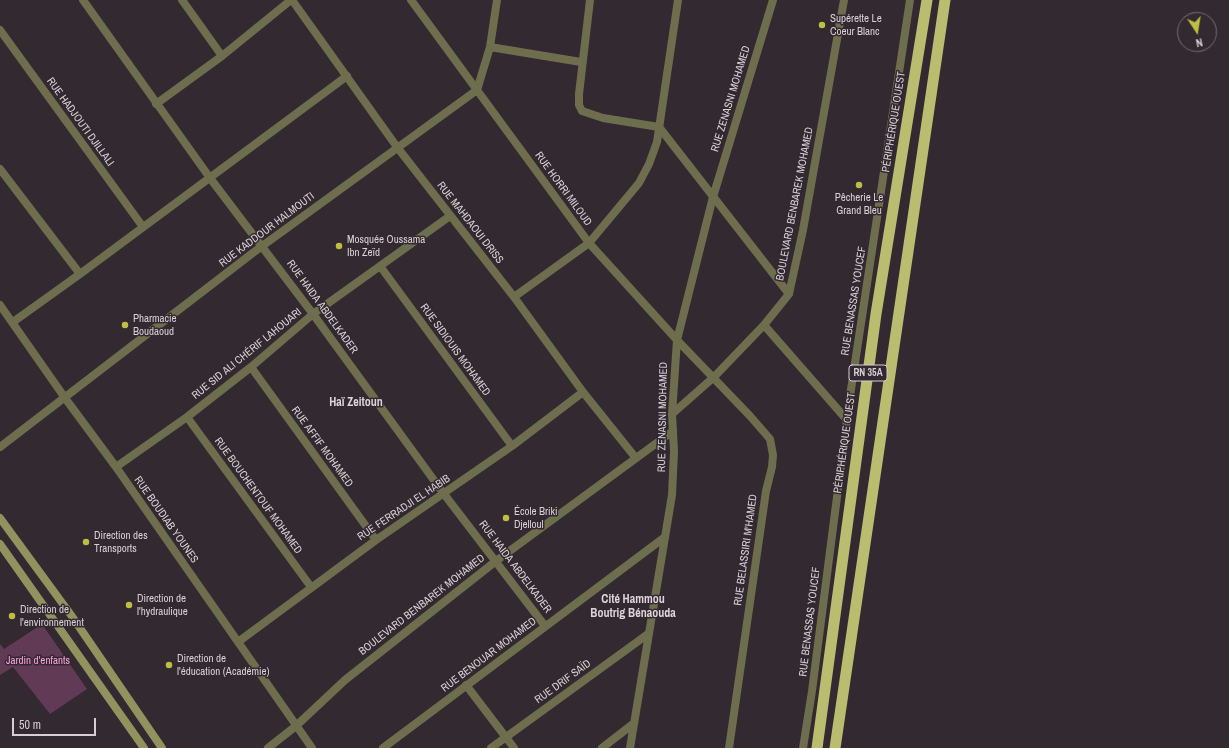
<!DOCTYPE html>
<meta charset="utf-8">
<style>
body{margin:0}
#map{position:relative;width:1229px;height:748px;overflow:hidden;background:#332930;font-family:"Archivo Narrow",sans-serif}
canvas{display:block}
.north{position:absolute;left:1177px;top:12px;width:40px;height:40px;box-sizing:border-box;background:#332930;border:1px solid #746c72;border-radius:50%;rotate:168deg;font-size:11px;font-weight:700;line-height:16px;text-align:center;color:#d6d0d4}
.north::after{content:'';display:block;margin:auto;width:14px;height:18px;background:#bebf42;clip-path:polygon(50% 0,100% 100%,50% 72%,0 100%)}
.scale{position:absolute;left:12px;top:718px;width:84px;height:18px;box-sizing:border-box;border:2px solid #d6d0d4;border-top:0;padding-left:5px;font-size:12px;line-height:14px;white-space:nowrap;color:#d6d0d4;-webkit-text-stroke:3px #332930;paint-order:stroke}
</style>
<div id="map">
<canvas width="1229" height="748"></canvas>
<div class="north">N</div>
<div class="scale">50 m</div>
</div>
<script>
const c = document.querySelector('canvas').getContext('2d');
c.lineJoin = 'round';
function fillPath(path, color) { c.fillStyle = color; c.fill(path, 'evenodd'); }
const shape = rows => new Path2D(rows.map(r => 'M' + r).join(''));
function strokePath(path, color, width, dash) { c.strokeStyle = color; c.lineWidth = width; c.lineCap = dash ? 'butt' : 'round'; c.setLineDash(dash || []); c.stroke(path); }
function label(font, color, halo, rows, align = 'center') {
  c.font = font + ' "Archivo Narrow",sans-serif'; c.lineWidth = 3; c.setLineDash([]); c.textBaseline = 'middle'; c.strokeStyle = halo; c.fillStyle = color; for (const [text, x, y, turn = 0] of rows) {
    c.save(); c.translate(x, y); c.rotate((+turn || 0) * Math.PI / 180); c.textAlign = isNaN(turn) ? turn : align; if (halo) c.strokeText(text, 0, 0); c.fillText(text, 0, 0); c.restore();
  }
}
fillPath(shape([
 [42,624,87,689,50,714,13,667,0,675,0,644,4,649]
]), '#613a55');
strokePath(shape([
 [83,0,210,178,313,314,444,494,545,626],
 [182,0,222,56],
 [292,0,397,147,514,297,583,392,635,457],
 [411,0,589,243,677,340,750,416,770,439,773,455,772,467,766,491,729,748],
 [590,0,579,94,579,105,582,111,603,118,659,127,789,294],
 [0,30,143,227],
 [490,47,581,62],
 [156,104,222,56,291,0],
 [0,169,80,274],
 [380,266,512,446],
 [514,297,589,243,639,183,649,164,657,142,678,0],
 [0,305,65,398,116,467,312,748],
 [13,322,80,274,347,76],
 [764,325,847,420],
 [251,367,376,540],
 [672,414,714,377,764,325,789,294,803,230,844,0],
 [187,417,311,587],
 [0,447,254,252,477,90,490,47,497,0],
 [116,467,187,417,251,367,313,314,450,216],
 [238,642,376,540,512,446,583,392],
 [466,685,514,748],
 [268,748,296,726,345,680,496,561,673,431],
 [383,748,665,537],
 [491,748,648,634],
 [602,748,633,724],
 [630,748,672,495,674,451,672,414,677,340,713,197,773,0],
 [803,748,812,691,850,396,910,0]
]), '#6d6e4e', 8);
strokePath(shape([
 [0,518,71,615,162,748],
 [0,544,144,748]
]), '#91935e', 8);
strokePath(shape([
 [817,748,876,314,927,0],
 [835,748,945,0]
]), '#babc70', 11);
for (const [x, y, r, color] of [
 [822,25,4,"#bebf42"],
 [859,185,4,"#bebf42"],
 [339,246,4,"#bebf42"],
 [125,325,4,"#bebf42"],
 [506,518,4,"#bebf42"],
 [86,542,4,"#bebf42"],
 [129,605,4,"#bebf42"],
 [12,616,4,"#bebf42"],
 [169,665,4,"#bebf42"]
]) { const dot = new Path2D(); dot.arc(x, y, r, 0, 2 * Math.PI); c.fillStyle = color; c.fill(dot); strokePath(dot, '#332930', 1.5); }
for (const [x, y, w] of [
 [868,373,38]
]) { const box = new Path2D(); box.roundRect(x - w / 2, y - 8, w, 16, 3); c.fillStyle = '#332930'; c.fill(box); strokePath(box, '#d6d0d4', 1); }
label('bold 10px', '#d6d0d4', null, [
 ["RN 35A",868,373]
]);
label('11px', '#d6d0d4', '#332930', [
 ["Supérette Le",830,19],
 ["Coeur Blanc",830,32],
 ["Pêcherie Le",859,198,"center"],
 ["Grand Bleu",859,211,"center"],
 ["Mosquée Oussama",347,240],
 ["Ibn Zeïd",347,253],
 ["Pharmacie",133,319],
 ["Boudaoud",133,332],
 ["École Briki",514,512],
 ["Djelloul",514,525],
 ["Direction des",94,536],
 ["Transports",94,549],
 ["Direction de",137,599],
 ["l'hydraulique",137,612],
 ["Direction de",20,610],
 ["l'environnement",20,623],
 ["Direction de",177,659],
 ["l'éducation (Académie)",177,672]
], 'left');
label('11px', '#d6d0d4', '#332930', [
 ["RUE ZENASNI MOHAMED",731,99,-73],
 ["RUE HADJOUTI DJILLALI",80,122,54],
 ["PÉRIPHÉRIQUE OUEST",894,122,-81],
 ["RUE HORRI MILOUD",563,189,54],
 ["BOULEVARD BENBAREK MOHAMED",795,204,-79],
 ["RUE MAHDAOUI DRISS",470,223,52],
 ["RUE KADDOUR HALMOUTI",267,230,-37],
 ["RUE BENASSAS YOUCEF",854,301,-81],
 ["RUE HAIDA ABDELKADER",322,307,54],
 ["RUE SIDIOUIS MOHAMED",455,350,54],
 ["RUE SID ALI CHÉRIF LAHOUARI",247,354,-39],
 ["RUE ZENASNI MOHAMED",663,417,-89],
 ["PÉRIPHÉRIQUE OUEST",845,443,-82],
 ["RUE AFFIF MOHAMED",322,447,54],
 ["RUE BOUCHENTOUF MOHAMED",258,496,54],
 ["RUE FERRADJI EL HABIB",404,508,-34],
 ["RUE BOUDIAB YOUNES",166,520,55],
 ["RUE BELASSIRI M'HAMED",746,550,-82],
 ["RUE HAIDA ABDELKADER",515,567,53],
 ["BOULEVARD BENBAREK MOHAMED",422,605,-38],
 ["RUE BENASSAS YOUCEF",810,622,-83],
 ["RUE BENOUAR MOHAMED",489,655,-37],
 ["RUE DRIF SAÏD",563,682,-36]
]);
label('11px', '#fda0e1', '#332930', [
 ["Jardin d'enfants",38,661]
]);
label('bold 12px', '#dfd3db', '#332930', [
 ["Haï Zeitoun",356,403],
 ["Cité Hammou",633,600],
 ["Boutrig Bénaouda",633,614]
]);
</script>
